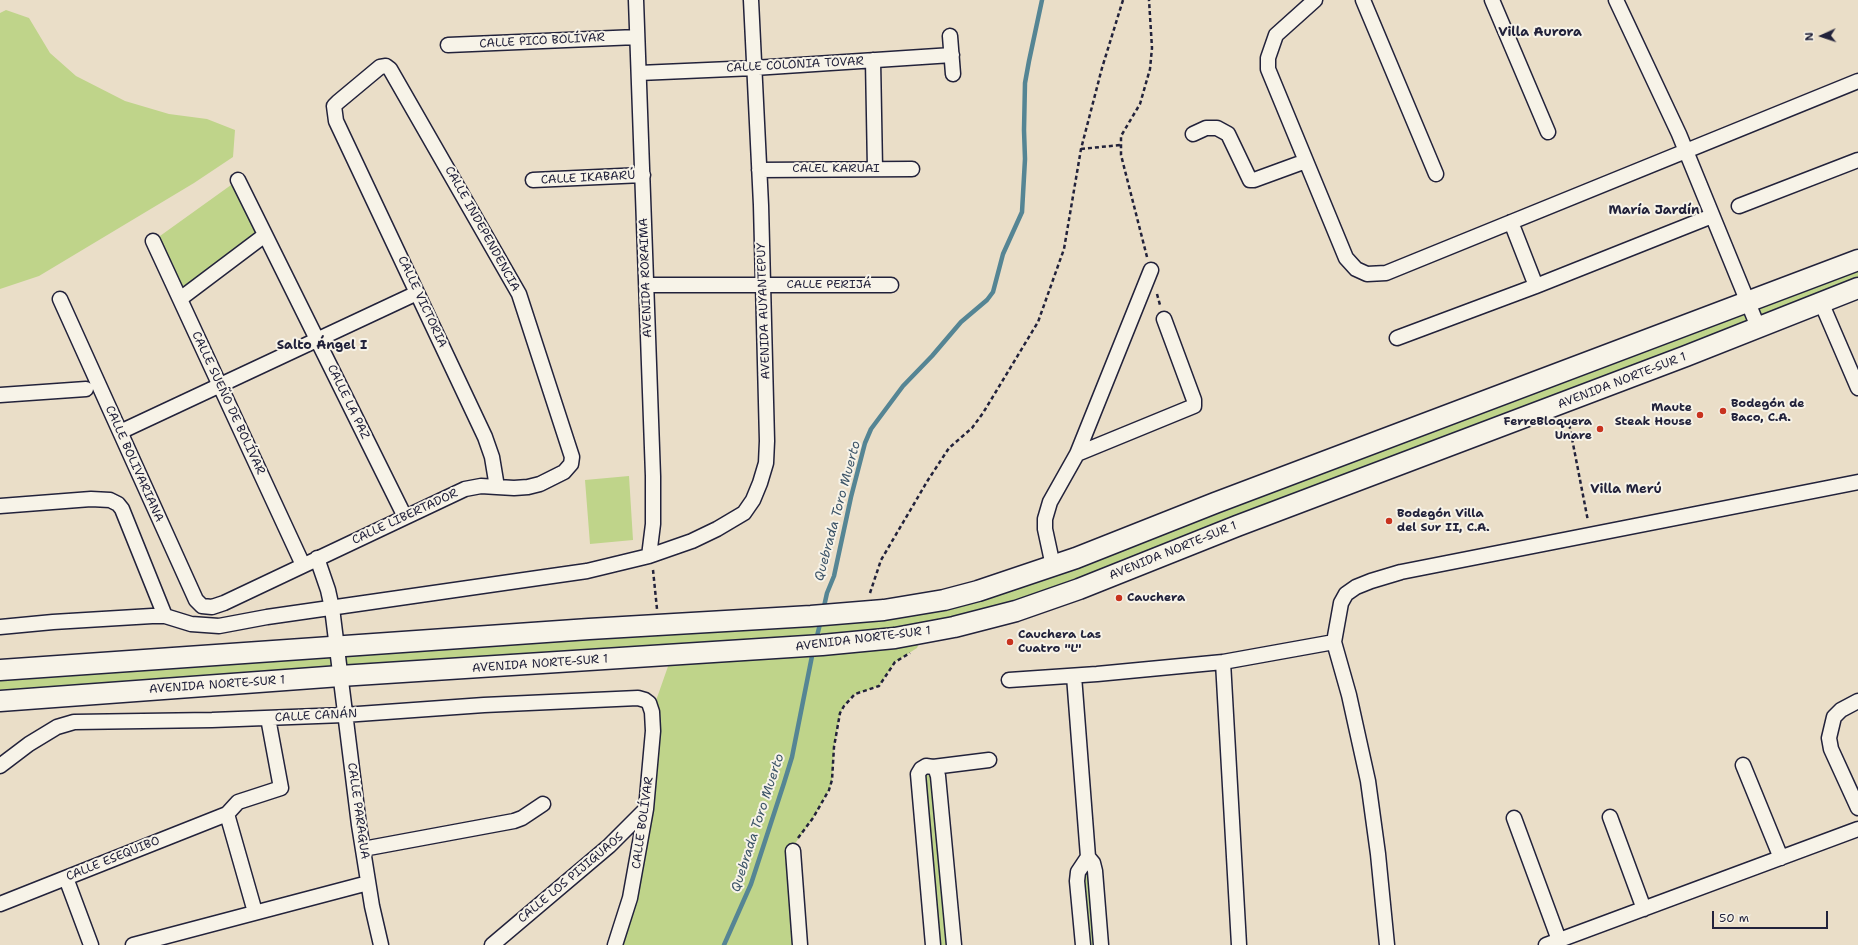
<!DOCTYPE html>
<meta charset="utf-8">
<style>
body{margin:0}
#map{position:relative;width:1858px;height:945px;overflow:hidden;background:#eadec8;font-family:"Shantell Sans",sans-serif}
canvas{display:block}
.north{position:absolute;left:1802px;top:16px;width:40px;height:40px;-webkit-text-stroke:3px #f7f3e8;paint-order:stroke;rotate:267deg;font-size:11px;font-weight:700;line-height:16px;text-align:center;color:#22223b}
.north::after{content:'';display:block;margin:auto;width:14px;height:18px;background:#22223b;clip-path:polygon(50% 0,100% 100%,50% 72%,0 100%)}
.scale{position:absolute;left:1712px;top:911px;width:116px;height:18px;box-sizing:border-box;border:2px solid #22223b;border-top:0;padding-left:5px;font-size:12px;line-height:14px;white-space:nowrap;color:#22223b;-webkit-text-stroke:3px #f7f3e8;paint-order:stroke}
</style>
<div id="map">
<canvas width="1858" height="945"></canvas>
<div class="north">N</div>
<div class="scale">50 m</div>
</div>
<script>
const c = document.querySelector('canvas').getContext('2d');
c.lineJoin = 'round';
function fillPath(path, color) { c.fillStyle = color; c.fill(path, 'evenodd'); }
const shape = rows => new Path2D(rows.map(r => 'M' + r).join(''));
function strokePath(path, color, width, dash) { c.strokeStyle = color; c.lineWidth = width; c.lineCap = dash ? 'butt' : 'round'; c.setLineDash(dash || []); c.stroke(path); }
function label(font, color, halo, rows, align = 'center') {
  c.font = font + ' "Shantell Sans",sans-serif'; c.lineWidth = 4; c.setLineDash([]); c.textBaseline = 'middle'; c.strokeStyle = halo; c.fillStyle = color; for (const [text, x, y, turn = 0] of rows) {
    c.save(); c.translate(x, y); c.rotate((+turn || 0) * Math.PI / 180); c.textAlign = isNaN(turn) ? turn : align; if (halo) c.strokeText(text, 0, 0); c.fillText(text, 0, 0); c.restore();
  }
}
fillPath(shape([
 [6,10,29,18,50,53,76,76,125,101,169,114,207,119,235,130,233,157,194,183,39,276,0,289,0,13],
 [238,180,265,235,180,299,153,241],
 [1858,260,1858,288,920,641,917,648,895,662,879,686,855,694,848,700,840,713,834,747,832,780,829,790,813,818,794,845,800,945,615,945,630,898,652,712,672,655,0,701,0,670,944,600],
 [629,476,633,540,590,544,585,480],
 [933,767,954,945,933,945,921,769],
 [1088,857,1101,945,1083,945,1082,865]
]), '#bfd48a');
strokePath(shape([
 [823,611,827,593,834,576,851,497,865,443,871,429,903,386,932,356,961,322,987,300,993,292,1003,254,1022,212,1025,159,1024,130,1025,83,1029,61,1042,0],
 [816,640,821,620],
 [724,945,751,884,784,783,792,757,813,651]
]), '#558594', 4.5);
const street = shape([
 [636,0,653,476,653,524,649,556],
 [1315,0,1276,35,1268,58,1268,69,1346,258,1356,269,1367,274,1386,273,1858,81],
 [1363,0,1436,174],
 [1492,0,1548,132],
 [1616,0,1679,134,1758,327],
 [950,36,953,74],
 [448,45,637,37],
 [873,60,875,169],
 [639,73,754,68,952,55],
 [1193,134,1206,128,1217,128,1228,134,1250,180,1254,180,1306,161],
 [759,170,912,169],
 [238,180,405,517],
 [533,180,643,175],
 [1739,206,1858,160],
 [1511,222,1536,286],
 [153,241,303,565],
 [647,285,891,285],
 [60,299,196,600,202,606,212,607,224,603,465,489,481,486,497,487,514,488,528,487,540,484,564,472,571,464,572,457,519,294,390,69,386,66,380,67,338,102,334,106,336,121,485,437,492,457,497,487],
 [180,299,265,235],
 [1821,302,1858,388],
 [1397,338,1536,286,1712,216],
 [0,395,86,389],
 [120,432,417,293],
 [1077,454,1194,406,1194,400,1164,319],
 [0,506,91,499,110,500,118,504,122,509,165,616],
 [317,558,328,590,332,608,359,825,372,906,381,945],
 [1053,566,1045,529,1045,519,1050,502,1077,454,1151,270],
 [0,627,53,622,152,616,165,616,191,624,219,626,267,617,545,577,587,571,649,556,692,541,717,529,744,513,753,500,760,483,766,463,767,441,761,205,751,0],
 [1223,662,1239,945],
 [1074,676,1088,857,1093,863,1095,871,1101,945],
 [1009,680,1097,674,1223,662,1334,642],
 [1858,701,1841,710,1834,717,1829,738,1831,749,1858,808],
 [1743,765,1781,858],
 [0,766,29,744,57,727,74,722,212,720,344,715,484,705,638,698,645,700,649,703,652,712,653,731,646,809,630,898,615,945],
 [933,767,989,760],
 [227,814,238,802,281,788,268,718],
 [227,814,255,912],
 [1610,817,1644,909],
 [1514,818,1559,940],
 [363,849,514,821,522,818,543,804],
 [793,851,800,945],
 [66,878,91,945],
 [0,904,227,814],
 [133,945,368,883],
 [492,945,609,846,646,809],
 [933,945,918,774,921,769,926,766,933,767,936,770,938,776,954,945],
 [1083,945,1077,881,1078,872,1088,857],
 [1387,945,1378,854,1368,781,1349,695,1334,642,1341,603,1346,594,1356,587,1371,581,1401,572,1858,482],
 [1546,945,1858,829]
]);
const secondary = shape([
 [0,670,589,629,811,616,884,610,944,600,978,591,1076,558,1215,503,1858,260],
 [0,701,340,676,822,645,895,638,954,627,1016,611,1079,589,1237,526,1686,356,1858,288]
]);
strokePath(street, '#22223b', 17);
strokePath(secondary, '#22223b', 23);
strokePath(shape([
 [1081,149,1120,145],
 [1147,257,1121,155,1121,136,1140,104,1150,69,1152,48,1149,0],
 [1157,294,1160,305],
 [1568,418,1588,521],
 [653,570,657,609],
 [870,593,881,560,928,480,949,448,972,428,983,413,1038,322,1064,249,1081,149,1102,68,1123,0],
 [798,838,813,818,829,790,832,780,834,747,840,713,844,706,855,694,879,686,895,662,910,653]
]), '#22223b', 2.5, [4, 3]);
strokePath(street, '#f7f3e8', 14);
strokePath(secondary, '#f7f3e8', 20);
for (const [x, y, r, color] of [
 [1723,411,4,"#c8321e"],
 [1700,415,4,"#c8321e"],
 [1600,429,4,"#c8321e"],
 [1389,521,4,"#c8321e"],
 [1119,598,4,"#c8321e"],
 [1010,642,4,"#c8321e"]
]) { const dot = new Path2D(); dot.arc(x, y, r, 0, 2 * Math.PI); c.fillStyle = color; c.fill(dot); strokePath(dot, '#f7f3e8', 1.5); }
label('12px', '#22223b', '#f7f3e8', [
 ["CALLE PICO BOLÍVAR",542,41,-3],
 ["CALLE COLONIA TOVAR",795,65,-3],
 ["CALEL KARUAI",836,169],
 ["CALLE IKABARÚ",588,178,-3],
 ["CALLE INDEPENDENCIA",482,229,61],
 ["AVENIDA RORAIMA",646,278,-92],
 ["CALLE PERIJÁ",829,285],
 ["CALLE VICTORIA",422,302,65],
 ["AVENIDA AUYANTEPUY",764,311,-92],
 ["AVENIDA NORTE-SUR 1",1622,381,-21],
 ["CALLE LA PAZ",348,402,64],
 ["CALLE SUEÑO DE BOLÍVAR",228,403,65],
 ["CALLE BOLIVARIANA",134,464,66],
 ["CALLE LIBERTADOR",405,517,-25],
 ["AVENIDA NORTE-SUR 1",1173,551,-22],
 ["AVENIDA NORTE-SUR 1",863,639,-7],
 ["AVENIDA NORTE-SUR 1",540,664,-4],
 ["AVENIDA NORTE-SUR 1",217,685,-4],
 ["CALLE CANÁN",316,716,-3],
 ["CALLE PARAGUA",358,811,82],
 ["CALLE BOLÍVAR",643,823,-82],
 ["CALLE ESEQUIBO",113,859,-22],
 ["CALLE LOS PIJIGUAOS",571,878,-40]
]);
label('bold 12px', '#22223b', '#f7f3e8', [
 ["Bodegón de",1731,404],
 ["Baco, C.A.",1731,418],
 ["Maute",1692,408,"right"],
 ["Steak House",1692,422,"right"],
 ["FerreBloquera",1592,422,"right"],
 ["Unare",1592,436,"right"],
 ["Bodegón Villa",1397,514],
 ["del Sur II, C.A.",1397,528],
 ["Cauchera",1127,598],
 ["Cauchera Las",1018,635],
 ["Cuatro \"L\"",1018,649]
], 'left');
label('bold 13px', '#22223b', '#f7f3e8', [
 ["Villa Aurora",1540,33],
 ["María Jardín",1654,211],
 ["Salto Ángel I",322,346],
 ["Villa Merú",1626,490]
]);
label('italic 13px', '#3c5468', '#f7f3e8', [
 ["Quebrada Toro Muerto",838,511,-75],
 ["Quebrada Toro Muerto",758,823,-72]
]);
</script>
